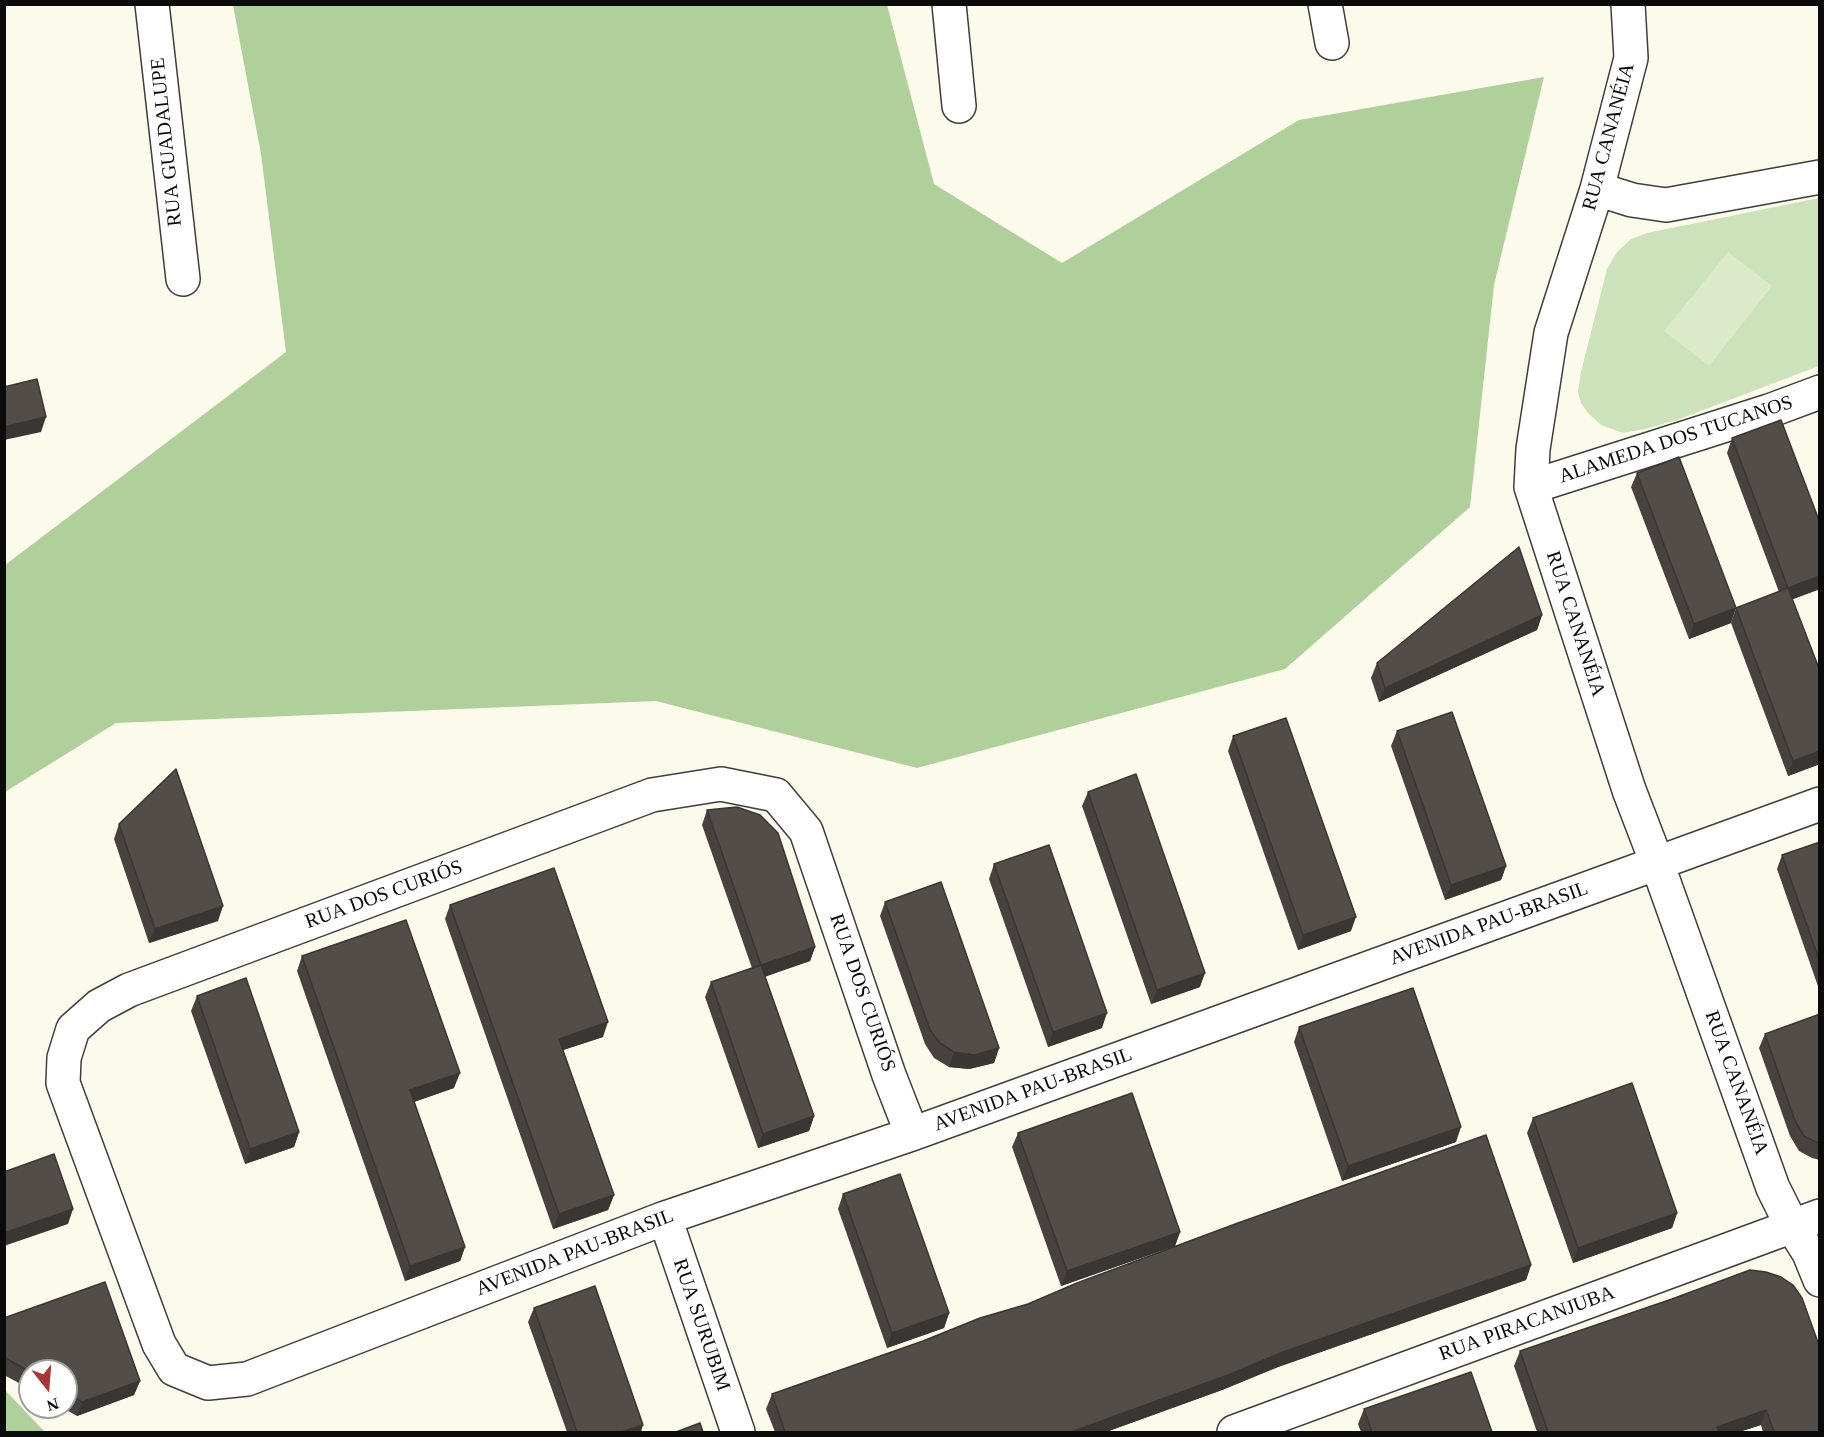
<!DOCTYPE html>
<meta charset="utf-8">
<style>
body{margin:0}
#map{position:relative;width:1824px;height:1437px;overflow:hidden;background:#fcfaeb;font-family:Georgia,serif}
canvas{display:block}
.frame{position:absolute;inset:0;border:6px solid #0b0b0b;pointer-events:none}
.north{position:absolute;left:18px;top:1359px;width:60px;height:60px;box-sizing:border-box;background:#fff;border:2px solid #9d9d9d;border-radius:50%;rotate:163deg;font-size:16px;font-weight:700;line-height:24px;text-align:center;color:#0b0b0b}
.north::after{content:'';display:block;margin:auto;width:21px;height:27px;background:#a83736;clip-path:polygon(50% 0,100% 100%,50% 72%,0 100%)}
</style>
<div id="map">
<canvas width="1824" height="1437"></canvas>
<div class="frame"></div>
<div class="north">N</div>
</div>
<script>
const c = document.querySelector('canvas').getContext('2d');
c.lineJoin = 'round';
function fillPath(path, color) { c.fillStyle = color; c.fill(path, 'evenodd'); }
const shape = rows => new Path2D(rows.map(r => 'M' + r).join(''));
function strokePath(path, color, width, dash) { c.strokeStyle = color; c.lineWidth = width; c.lineCap = dash ? 'butt' : 'round'; c.setLineDash(dash || []); c.stroke(path); }
function label(font, color, halo, rows, align = 'center') {
  c.font = font + ' Georgia,serif'; c.lineWidth = 6; c.setLineDash([]); c.textBaseline = 'middle'; c.strokeStyle = halo; c.fillStyle = color; for (const [text, x, y, turn = 0] of rows) {
    c.save(); c.translate(x, y); c.rotate((+turn || 0) * Math.PI / 180); c.textAlign = isNaN(turn) ? turn : align; if (halo) c.strokeText(text, 0, 0); c.fillText(text, 0, 0); c.restore();
  }
}
fillPath(shape([
 [1819,198,1819,366,1677,420,1645,429,1623,433,1601,425,1588,413,1581,403,1578,392,1581,372,1607,269,1617,252,1631,239,1647,233]
]), '#cce2ba');
fillPath(shape([
 [233,5,887,5,934,184,1062,263,1299,120,1544,77,1494,285,1470,507,1285,669,917,768,656,701,116,723,5,792,5,565,286,352,261,154],
 [4,1390,5,1390,45,1432,5,1432]
]), '#b0d09b');
fillPath(shape([
 [1728,252,1772,286,1709,366,1664,331]
]), '#ddeaca');
const minor = shape([
 [152,4,183,279],
 [949,4,959,106],
 [1325,4,1332,43],
 [1628,4,1631,58,1597,189,1551,333,1533,449,1531,487,1629,790,1657,863,1773,1188,1792,1226,1809,1253,1820,1280],
 [1597,189,1632,200,1666,205,1820,177],
 [1531,487,1769,411,1820,392],
 [912,1134,889,1075,806,831,776,795,721,784,652,795,129,990,99,1006,73,1029,64,1058,63,1083,159,1344,174,1369,208,1383,247,1379,665,1218,912,1134,1820,804],
 [665,1218,738,1432],
 [1234,1432,1820,1216]
]);
strokePath(minor, '#3e3e3e', 36);
strokePath(minor, '#fff', 33);
fillPath(shape([
 [1732,438,1820,523,1820,589,1792,599,1820,671,1820,764,1788,776,1731,623,1736,608,1779,592,1727,453],
 [1637,473,1731,623,1689,639,1631,487],
 [1542,615,1537,630,1379,702,1371,678,1377,663],
 [1397,731,1506,866,1501,880,1445,900,1391,746],
 [1233,736,1351,931,1298,950,1228,751],
 [1088,792,1200,987,1151,1004,1082,806],
 [707,810,815,947,810,961,765,976,814,1116,809,1131,758,1148,705,997,711,982,752,968,702,825],
 [119,824,218,921,149,943,114,839],
 [1820,842,1820,992,1777,869,1782,855],
 [994,864,1102,1028,1048,1047,989,879],
 [885,902,999,1048,994,1063,969,1069,949,1067,934,1058,925,1044,880,916],
 [450,905,603,1037,563,1050,614,1195,608,1210,553,1229,445,919],
 [302,956,454,1088,414,1102,465,1247,460,1261,405,1281,297,971],
 [197,996,299,1132,294,1147,245,1164,191,1011],
 [1820,1014,1820,1160,1812,1158,1799,1151,1790,1136,1759,1048,1765,1034],
 [1299,1027,1456,1142,1342,1181,1294,1042],
 [1533,1118,1677,1213,1672,1228,1573,1263,1527,1133],
 [1018,1133,1180,1232,1175,1246,1061,1286,1012,1147],
 [843,1194,949,1313,944,1328,887,1348,838,1209],
 [1531,1265,1526,1280,1278,1367,1222,1390,1106,1432,775,1432,766,1409,772,1394],
 [1672,1299,1820,1432,1763,1432,1761,1425,1739,1432,1537,1432,1514,1366,1520,1351],
 [534,1308,641,1432,567,1432,528,1322],
 [4,1318,140,1381,134,1395,77,1416,61,1407,66,1407,66,1371,30,1371,30,1389,4,1375],
 [1364,1409,1492,1432,1361,1432,1358,1424]
]), '#47423f');
fillPath(shape([
 [46,417,41,432,4,440,4,427],
 [1820,576,1820,589,1783,603,1788,588],
 [1736,608,1731,623,1689,639,1694,624],
 [1542,615,1537,630,1379,702,1385,688],
 [1820,751,1820,764,1788,776,1793,761],
 [1506,866,1501,880,1445,900,1451,885],
 [223,906,218,921,149,943,155,929],
 [1356,917,1351,931,1298,950,1303,935],
 [815,947,810,961,756,980,761,965],
 [1205,973,1200,987,1151,1004,1157,990],
 [1107,1013,1102,1028,1048,1047,1053,1032],
 [608,1022,603,1037,554,1053,559,1039],
 [999,1048,994,1063,969,1069,949,1067,954,1052],
 [460,1073,454,1088,405,1105,410,1090],
 [814,1116,809,1131,758,1148,763,1134],
 [1461,1127,1456,1142,1342,1181,1348,1166],
 [299,1132,294,1147,245,1164,250,1149],
 [614,1195,608,1210,553,1229,559,1214],
 [73,1209,68,1224,4,1246,4,1233],
 [1677,1213,1672,1228,1573,1263,1578,1248],
 [1180,1232,1175,1246,1061,1286,1067,1271],
 [465,1247,460,1261,405,1281,410,1266],
 [1531,1265,1526,1280,1278,1367,1222,1390,1106,1432,1071,1432,1283,1352],
 [949,1313,944,1328,887,1348,892,1333],
 [140,1381,134,1395,77,1416,82,1402],
 [1766,1410,1761,1425,1739,1432,1715,1432,1717,1427],
 [643,1425,641,1432,622,1432]
]), '#393633');
const building = shape([
 [37,379,46,417,4,427,4,387,37,379],
 [1781,420,1820,523,1820,576,1788,588,1732,438,1781,420],
 [1679,457,1736,608,1694,624,1637,473,1679,457],
 [1519,547,1542,615,1385,688,1377,663,1519,547],
 [1788,588,1820,671,1820,751,1793,761,1736,608,1788,588],
 [1452,712,1506,866,1451,885,1397,731,1452,712],
 [1286,718,1356,917,1303,935,1233,736,1286,718],
 [176,769,223,906,155,929,119,824,176,769],
 [1136,774,1205,973,1157,990,1088,792,1136,774],
 [737,807,760,815,778,833,815,947,761,965,814,1116,763,1134,711,982,761,965,707,810,737,807],
 [1820,842,1820,962,1782,855,1820,842],
 [1049,845,1107,1013,1053,1032,994,864,1049,845],
 [554,868,608,1022,559,1039,614,1195,559,1214,450,905,554,868],
 [941,882,999,1048,974,1055,954,1052,940,1043,930,1030,885,902,941,882],
 [406,920,460,1073,410,1090,465,1247,410,1266,302,956,406,920],
 [246,978,299,1132,250,1149,197,996,246,978],
 [1413,988,1461,1127,1348,1166,1299,1027,1413,988],
 [1820,1014,1820,1144,1804,1136,1795,1121,1765,1034,1820,1014],
 [1632,1083,1677,1213,1578,1248,1533,1118,1632,1083],
 [1132,1093,1180,1232,1067,1271,1018,1133,1132,1093],
 [1486,1135,1531,1265,1283,1352,1228,1375,1071,1432,785,1432,772,1394,923,1341,980,1318,1028,1304,1077,1283,1238,1223,1486,1135],
 [54,1154,73,1209,4,1233,4,1172,54,1154],
 [900,1174,949,1313,892,1333,843,1194,900,1174],
 [1750,1270,1766,1272,1781,1277,1793,1285,1802,1298,1820,1348,1820,1432,1774,1432,1766,1410,1717,1427,1719,1432,1548,1432,1520,1351,1672,1299,1750,1270],
 [105,1282,140,1381,82,1402,66,1392,66,1371,30,1372,4,1357,4,1318,105,1282],
 [595,1286,643,1425,622,1432,577,1432,534,1308,595,1286],
 [1471,1372,1492,1432,1372,1432,1364,1409,1471,1372],
 [700,1423,703,1432,676,1432,700,1423]
]);
fillPath(building, '#524d49');
strokePath(building, '#393633', 1.5);
label('20px', '#0b0b0b', '#fff', [
 ["RUA CANANÉIA",1609,137,-75],
 ["RUA GUADALUPE",167,142,-96],
 ["ALAMEDA DOS TUCANOS",1676,440,-18],
 ["RUA CANANÉIA",1575,624,72],
 ["RUA DOS CURIÓS",384,895,-20],
 ["AVENIDA PAU-BRASIL",1489,924,-20],
 ["RUA DOS CURIÓS",862,993,71],
 ["RUA CANANÉIA",1736,1083,70],
 ["AVENIDA PAU-BRASIL",1033,1090,-20],
 ["AVENIDA PAU-BRASIL",575,1253,-21],
 ["RUA PIRACANJUBA",1527,1324,-20],
 ["RUA SURUBIM",701,1325,71]
]);
</script>
